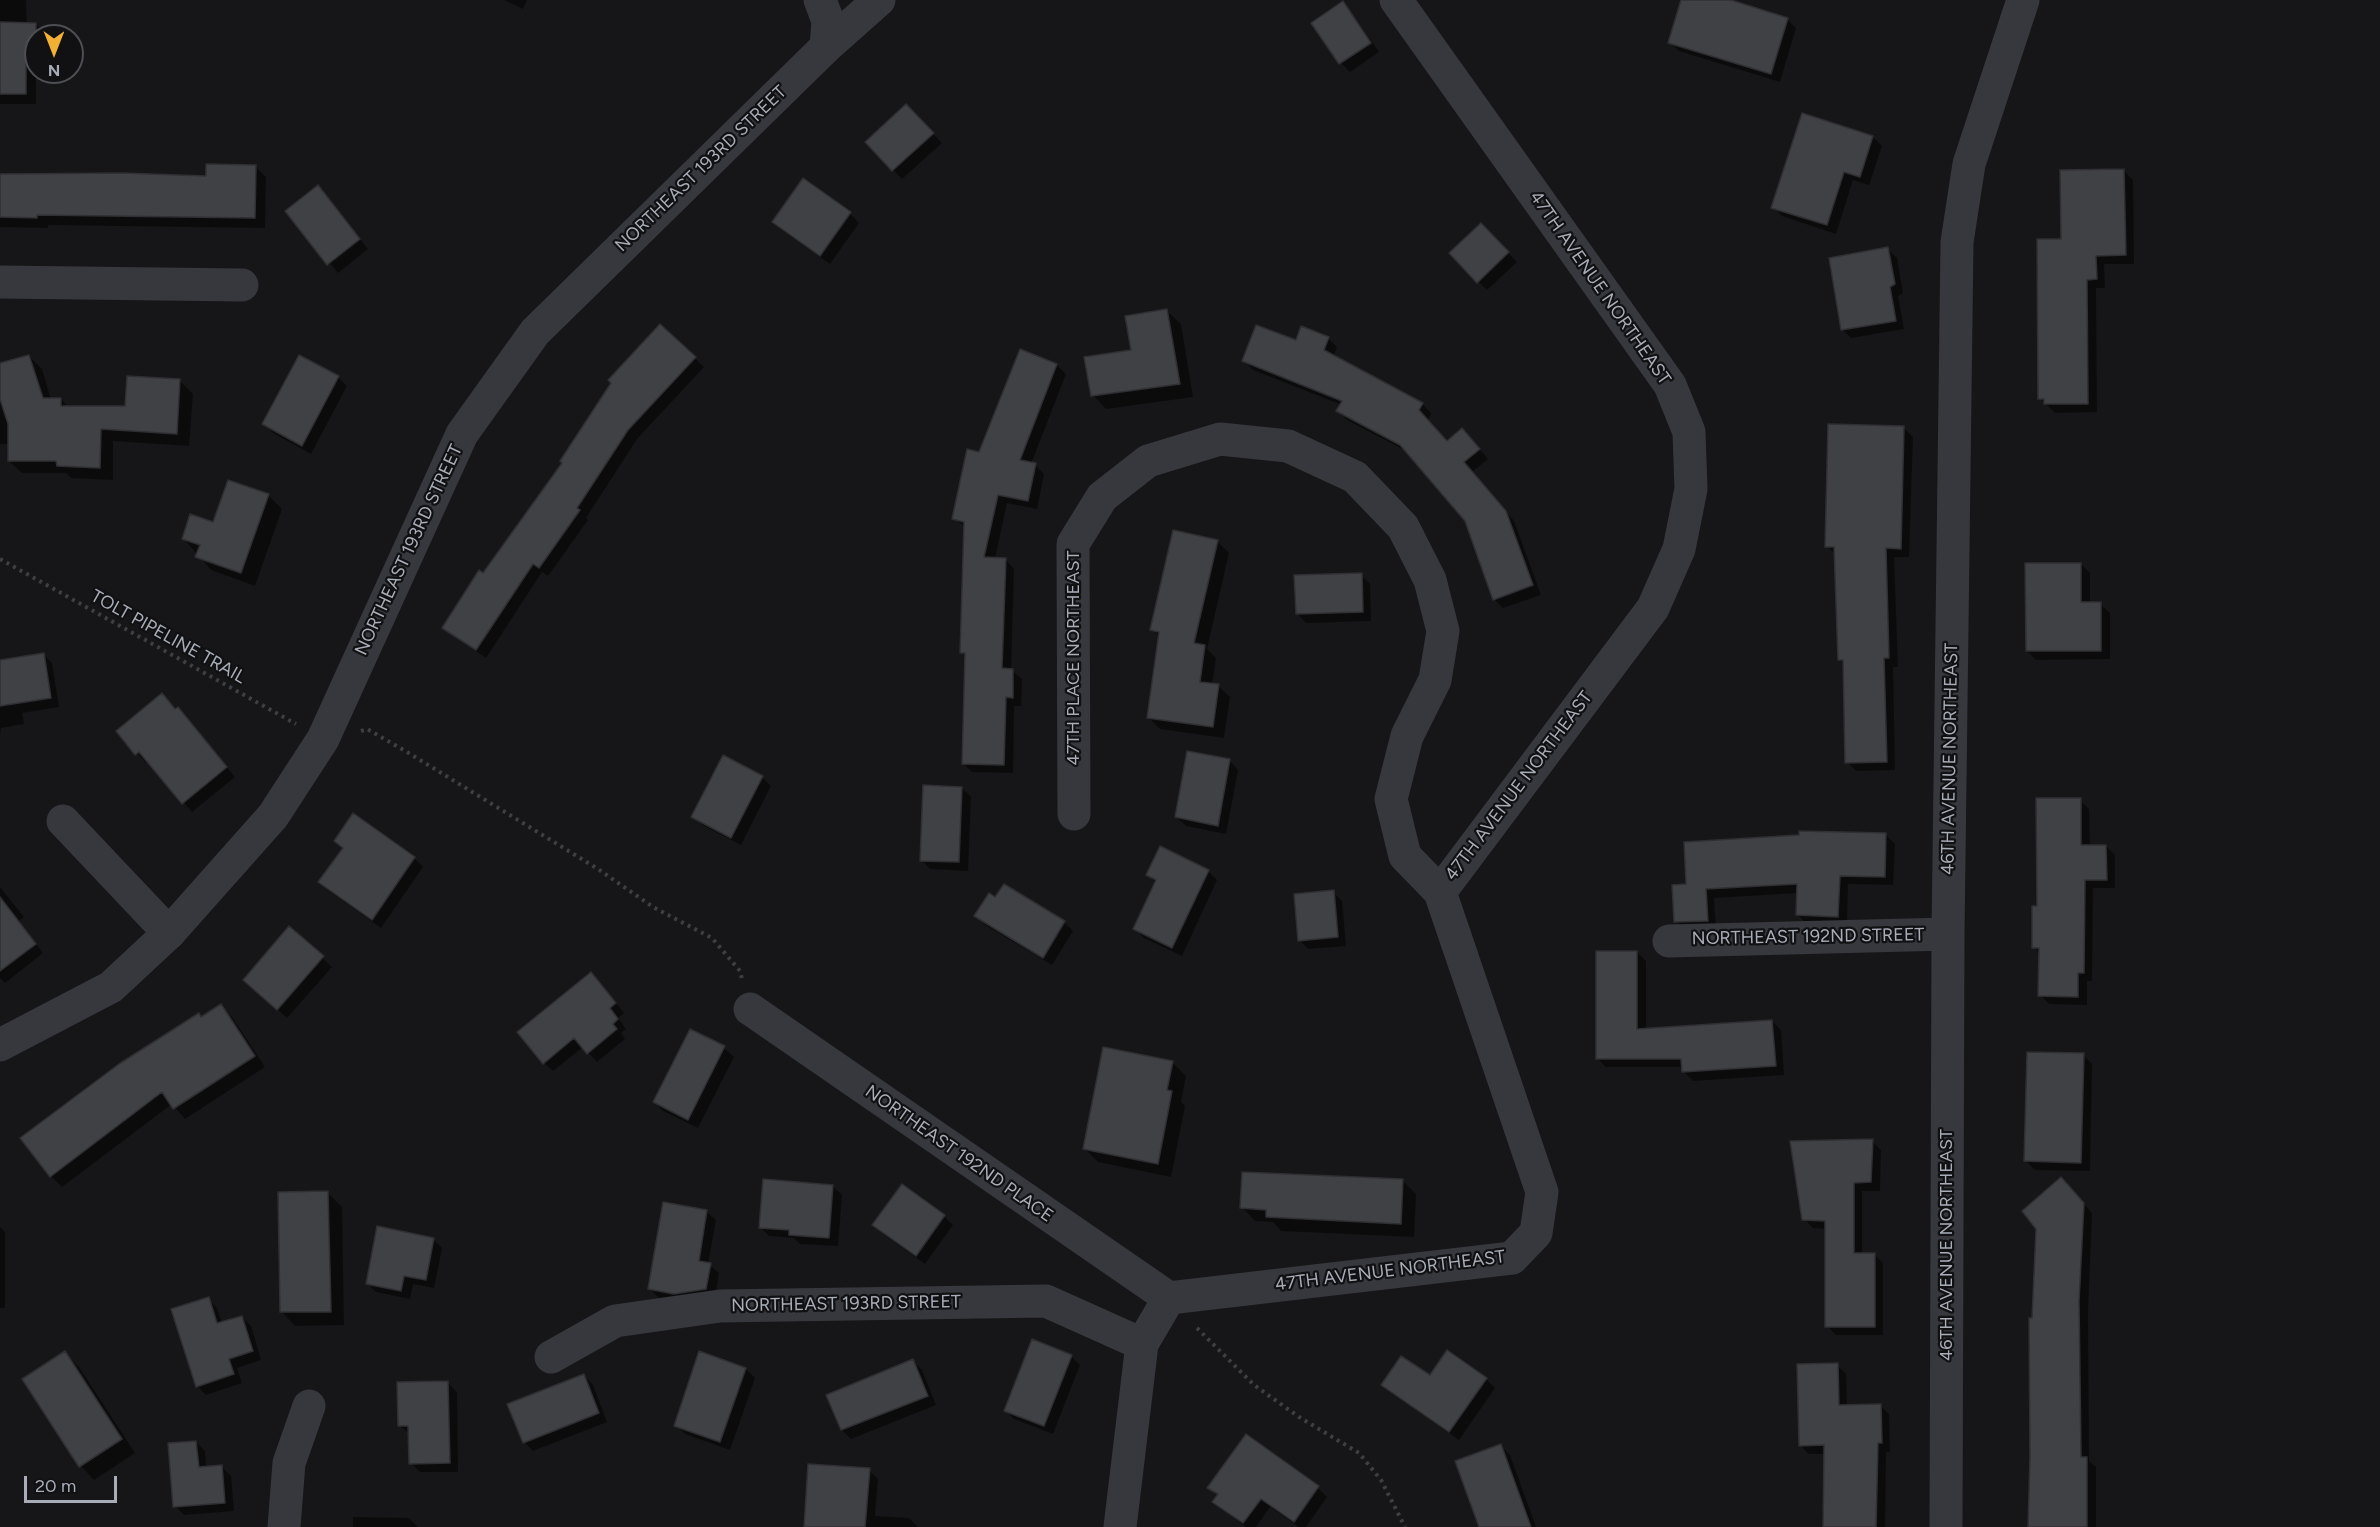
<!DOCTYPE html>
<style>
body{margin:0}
#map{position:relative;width:2380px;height:1527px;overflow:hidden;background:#161618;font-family:Figtree,sans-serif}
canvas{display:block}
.north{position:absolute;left:24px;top:24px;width:60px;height:60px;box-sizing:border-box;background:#111113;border:2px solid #4d4f55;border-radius:50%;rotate:180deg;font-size:16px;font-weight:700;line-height:24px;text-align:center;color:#a8adb8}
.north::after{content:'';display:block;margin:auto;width:21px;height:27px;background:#f2b134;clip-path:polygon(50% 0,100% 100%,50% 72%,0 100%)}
.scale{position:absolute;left:24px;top:1476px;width:93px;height:27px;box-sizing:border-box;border:3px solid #a8adb8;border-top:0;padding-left:8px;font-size:18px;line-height:21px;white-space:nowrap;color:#a8adb8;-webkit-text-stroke:4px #111113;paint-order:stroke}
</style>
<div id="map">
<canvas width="2380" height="1527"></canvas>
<div class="north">N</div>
<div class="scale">20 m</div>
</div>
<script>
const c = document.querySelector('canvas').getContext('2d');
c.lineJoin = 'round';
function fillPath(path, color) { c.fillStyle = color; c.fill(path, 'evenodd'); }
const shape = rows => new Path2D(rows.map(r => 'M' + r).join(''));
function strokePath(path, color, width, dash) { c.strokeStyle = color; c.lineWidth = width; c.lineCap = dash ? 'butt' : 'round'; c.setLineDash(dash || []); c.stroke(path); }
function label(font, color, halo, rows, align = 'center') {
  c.font = font + ' Figtree,sans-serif'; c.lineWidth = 4.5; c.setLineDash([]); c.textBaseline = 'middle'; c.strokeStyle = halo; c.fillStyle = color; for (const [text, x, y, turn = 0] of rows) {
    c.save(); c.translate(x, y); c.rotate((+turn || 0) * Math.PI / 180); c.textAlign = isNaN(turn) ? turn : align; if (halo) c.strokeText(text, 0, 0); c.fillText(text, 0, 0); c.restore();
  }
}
fillPath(shape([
 [0,0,26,0,27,24,36,24,47,35,36,36,36,104,0,104],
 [504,0,527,0,523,9],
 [1683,0,1710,0,1787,19,1796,28,1780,82,1679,51,1670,42],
 [1342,3,1351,12,1379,52,1350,72,1341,63],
 [915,115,942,143,902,179,867,142],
 [1873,137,1882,146,1869,185,1853,180,1836,234,1782,216,1773,207],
 [255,166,266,177,265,228,48,225,48,228,0,227,0,176,207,178],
 [2124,171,2133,180,2134,264,2104,264,2105,288,2096,288,2097,412,2055,413,2040,398,2063,240],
 [318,187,368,249,338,273,288,212],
 [850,214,859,223,830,264,783,231,774,222],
 [1481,225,1517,262,1487,290,1451,254],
 [1888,249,1897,258,1903,293,1898,296,1904,329,1851,338,1842,329],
 [1167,311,1181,324,1193,397,1106,409,1093,395],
 [660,326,704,367,637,439,586,518,588,520,548,576,542,572,486,658,453,636,444,627,484,575],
 [1328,338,1337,347,1333,357,1422,404,1431,413,1428,420,1447,442,1471,439,1488,459,1472,472,1514,521,1541,595,1503,608,1494,599,1466,520,1408,452,1347,420,1338,411,1342,405,1253,370,1244,361,1297,342],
 [1020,351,1057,365,1066,374,1031,464,1035,465,1044,474,1037,509,1007,503,995,559,1005,559,1014,569,1011,670,1022,679,1021,706,1014,706,1013,773,972,772,963,763,967,658,962,652,966,528,954,518],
 [29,356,42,369,51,400,61,399,69,408,126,408,180,381,193,394,189,446,113,441,113,480,71,478,66,473,22,473,9,461,10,444,0,444,0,364],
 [338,377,347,386,311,454,273,433,264,424],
 [1904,428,1913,437,1909,557,1894,557,1898,667,1893,667,1895,770,1856,771,1847,762,1844,665,1839,659,1836,555,1827,546],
 [268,495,282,509,255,586,211,570,183,538],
 [1218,542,1229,553,1207,649,1216,658,1212,685,1218,686,1230,697,1224,738,1160,729,1148,717,1160,637,1152,629],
 [2081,564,2090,573,2090,604,2100,604,2110,613,2110,659,2036,660,2027,651],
 [1361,575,1370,584,1371,621,1306,623,1297,613],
 [43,654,52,663,59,707,22,713,24,724,1,728,0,736,0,661],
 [178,709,235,777,192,812,148,761,146,763,118,731],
 [1229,760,1238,770,1226,834,1186,826,1176,817],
 [762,777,771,786,741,845,702,825,693,816],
 [962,788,971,797,968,871,930,869,921,860],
 [2080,800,2089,809,2090,846,2106,846,2115,855,2115,888,2093,888,2092,981,2087,981,2087,1005,2049,1004,2040,995,2040,954,2034,947,2038,907],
 [353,816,414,858,423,867,381,928,329,891,320,882,344,849],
 [1886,835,1895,844,1893,885,1848,884,1847,925,1807,924,1798,915,1799,893,1714,898,1716,930,1685,931,1676,921,1688,885],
 [1208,871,1217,880,1182,956,1144,938,1135,929,1156,883,1148,875],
 [0,887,24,917,19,921,43,953,5,983,0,978],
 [1333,892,1342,901,1346,946,1308,949,1299,940],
 [976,916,1064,922,1073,931,1052,965,985,925],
 [289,928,332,967,287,1018,254,989],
 [1637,952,1646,961,1646,1030,1772,1021,1781,1030,1784,1075,1693,1081,1684,1072,1683,1067,1606,1067,1597,1058],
 [600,983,624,1013,618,1018,626,1029,621,1033,625,1039,597,1062,583,1047,553,1071,544,1063],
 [221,1006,232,1017,265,1067,185,1119,172,1104,62,1187,51,1176,202,1018],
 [691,1031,724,1048,734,1057,698,1128,663,1111,654,1102],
 [2083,1055,2092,1064,2090,1171,2035,1170,2026,1161],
 [1172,1062,1186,1076,1181,1102,1185,1106,1171,1177,1098,1162,1084,1148],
 [1872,1141,1881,1150,1880,1191,1862,1191,1862,1254,1874,1254,1883,1263,1883,1335,1836,1335,1827,1326,1827,1229,1813,1228,1804,1219],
 [1402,1180,1416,1194,1414,1237,1281,1231,1273,1222,1255,1221,1242,1207],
 [833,1186,842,1195,838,1246,800,1244,794,1238,769,1236,760,1227],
 [902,1186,944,1216,953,1225,925,1264,883,1234,874,1225],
 [2070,1188,2092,1213,2088,1311,2089,1461,2096,1467,2096,1527,2030,1527,2034,1319,2037,1228],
 [328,1193,342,1207,344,1325,295,1326,282,1312],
 [706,1211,716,1220,708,1264,719,1273,715,1298,684,1302,659,1298,650,1289],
 [0,1227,5,1232,5,1308,0,1308],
 [433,1239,442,1248,434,1288,413,1284,410,1299,376,1292,367,1283],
 [208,1299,217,1308,222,1323,242,1317,251,1326,261,1360,237,1368,242,1383,206,1395,197,1386],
 [1448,1352,1486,1379,1495,1388,1459,1440,1392,1393,1383,1384,1430,1377],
 [65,1353,79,1367,135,1453,94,1480,81,1466],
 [1071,1356,1080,1365,1053,1434,1014,1419,1005,1410],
 [913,1361,922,1370,936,1405,851,1439,842,1430],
 [1837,1365,1846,1374,1847,1406,1880,1405,1889,1414,1890,1452,1886,1452,1885,1527,1824,1527,1826,1454,1809,1454,1800,1445],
 [746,1369,755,1378,730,1450,685,1434,676,1425],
 [584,1375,593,1385,607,1422,533,1451,524,1442],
 [448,1383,457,1392,458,1472,420,1472,411,1463,410,1434,399,1425],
 [1246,1436,1318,1488,1327,1497,1306,1527,1299,1527,1270,1507,1256,1527,1246,1527,1214,1502,1218,1496,1209,1487],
 [196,1442,205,1451,206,1468,222,1467,231,1476,234,1511,184,1515,175,1506],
 [1501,1446,1510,1455,1536,1527,1481,1527],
 [869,1470,878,1479,875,1516,909,1518,918,1527,805,1527],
 [353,1517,409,1518,418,1527,353,1527]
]), '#0007');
const building = shape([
 [1681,0,1731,0,1788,18,1771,74,1668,43,1681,0],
 [1343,1,1371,43,1339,64,1311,23,1343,1],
 [0,22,36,23,36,62,26,62,26,94,0,94,0,22],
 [906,104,934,133,892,171,865,142,906,104],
 [1802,113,1873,136,1860,177,1844,172,1827,225,1771,208,1802,113],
 [206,164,256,165,255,218,37,215,37,218,0,217,0,174,123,173,206,176,206,164],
 [2124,169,2126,255,2096,256,2097,279,2087,280,2088,404,2044,404,2044,399,2038,399,2037,239,2061,239,2060,170,2124,169],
 [803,178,851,212,820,256,772,222,803,178],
 [318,185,360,239,327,265,285,211,318,185],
 [1481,223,1509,252,1477,283,1449,253,1481,223],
 [1888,247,1895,284,1890,287,1896,321,1841,330,1829,258,1888,247],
 [1167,309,1180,384,1091,396,1084,357,1131,350,1125,316,1167,309],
 [660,324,696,357,628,430,577,508,580,510,539,568,533,564,476,650,442,628,479,570,483,573,562,463,560,461,611,383,608,380,660,324],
 [1256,325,1296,340,1301,326,1329,337,1324,350,1423,403,1419,410,1447,441,1462,428,1480,449,1464,462,1506,511,1533,585,1493,600,1465,521,1400,445,1336,411,1342,401,1242,361,1256,325],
 [1020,349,1057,364,1020,460,1036,463,1028,501,998,495,984,557,1006,558,1002,668,1013,669,1013,698,1006,697,1004,765,962,764,965,653,960,653,964,522,952,519,967,449,979,452,1020,349],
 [29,355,43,398,61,398,61,406,125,406,127,376,180,379,177,434,101,429,100,468,57,466,56,461,8,461,8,424,0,399,0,363,29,355],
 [299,355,339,376,302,446,262,424,299,355],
 [1828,424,1904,426,1901,549,1886,548,1889,658,1884,658,1887,762,1845,763,1843,660,1838,660,1834,547,1825,547,1828,424],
 [228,480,269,494,241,573,195,557,200,545,182,539,190,514,213,522,228,480],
 [1173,530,1218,540,1194,643,1205,645,1200,682,1219,684,1213,727,1147,718,1159,632,1150,630,1173,530],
 [2025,563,2081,563,2081,602,2101,602,2101,651,2026,651,2025,563],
 [1362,573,1363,612,1296,614,1294,575,1362,573],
 [44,653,51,698,0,706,0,660,44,653],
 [162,693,175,709,178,707,227,767,182,804,139,752,135,755,116,731,162,693],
 [1187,751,1230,759,1218,826,1175,817,1187,751],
 [723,755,763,776,731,838,691,817,723,755],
 [923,785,962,787,959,862,920,861,923,785],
 [2036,798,2081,798,2081,845,2106,845,2107,880,2085,880,2084,973,2078,973,2078,997,2038,996,2039,948,2032,948,2032,906,2037,906,2036,798],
 [353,813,415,857,372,920,318,882,343,848,334,841,353,813],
 [1799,831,1886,833,1885,877,1840,876,1838,917,1796,915,1797,884,1706,889,1708,921,1674,922,1672,885,1686,884,1684,842,1799,835,1799,831],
 [1160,846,1209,870,1172,948,1133,929,1156,880,1146,875,1160,846],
 [1004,884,1065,921,1043,958,974,916,989,893,995,897,1004,884],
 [1334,890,1338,937,1298,941,1294,894,1334,890],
 [0,897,36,944,0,971,0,897],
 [289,926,324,956,277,1010,243,980,289,926],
 [1596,951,1637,951,1637,1029,1772,1020,1776,1066,1682,1072,1681,1059,1596,1059,1596,951],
 [591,972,616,1003,610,1008,618,1019,613,1024,617,1029,587,1054,574,1038,543,1064,517,1032,591,972],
 [221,1004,255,1056,173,1109,162,1092,50,1177,20,1138,119,1064,199,1013,201,1017,221,1004],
 [690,1029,725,1046,688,1120,653,1102,690,1029],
 [1103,1047,1173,1061,1167,1090,1172,1091,1158,1164,1083,1149,1103,1047],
 [2027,1052,2084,1053,2081,1163,2024,1161,2027,1052],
 [1873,1139,1871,1182,1854,1183,1854,1253,1875,1253,1875,1327,1825,1327,1825,1221,1802,1220,1790,1141,1873,1139],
 [1242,1172,1403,1179,1401,1224,1266,1217,1266,1210,1240,1208,1242,1172],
 [2061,1177,2084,1203,2079,1301,2081,1457,2087,1457,2087,1527,2028,1527,2030,1457,2029,1318,2032,1318,2036,1229,2022,1211,2061,1177],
 [763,1179,833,1185,829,1238,789,1235,789,1230,759,1228,763,1179],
 [902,1184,945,1215,916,1256,872,1225,902,1184],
 [328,1191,331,1312,280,1312,278,1192,328,1191],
 [663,1202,707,1210,699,1261,711,1263,706,1289,674,1294,648,1289,663,1202],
 [377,1226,434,1238,426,1280,404,1276,401,1291,366,1284,377,1226],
 [209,1297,217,1323,242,1316,253,1351,229,1359,234,1374,196,1387,171,1309,209,1297],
 [1032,1339,1072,1355,1044,1426,1004,1411,1032,1339],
 [1447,1350,1487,1378,1449,1432,1381,1385,1401,1356,1430,1375,1447,1350],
 [65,1351,122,1439,79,1467,22,1379,65,1351],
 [699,1351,746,1368,720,1442,674,1426,699,1351],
 [913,1359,928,1396,841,1430,826,1395,913,1359],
 [1838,1363,1839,1405,1881,1404,1882,1443,1878,1443,1876,1527,1823,1527,1824,1445,1799,1446,1797,1364,1838,1363],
 [584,1374,599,1413,523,1443,507,1404,584,1374],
 [448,1381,450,1463,409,1464,408,1426,398,1426,397,1382,448,1381],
 [1246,1434,1319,1486,1294,1522,1261,1499,1243,1523,1212,1502,1218,1494,1207,1488,1246,1434],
 [196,1441,199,1467,222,1465,225,1503,173,1507,168,1443,196,1441],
 [1501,1444,1531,1527,1479,1527,1455,1461,1501,1444],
 [808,1464,870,1468,865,1527,804,1527,808,1464]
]);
fillPath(building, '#404145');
strokePath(building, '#303034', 1.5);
strokePath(shape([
 [0,559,296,724],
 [361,731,367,729,407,752,598,869,653,907,712,938,740,971,742,979],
 [1197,1328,1254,1385,1299,1417,1359,1453,1381,1480,1405,1527]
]), '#3d3f44', 4, [3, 4.5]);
strokePath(shape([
 [826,47,879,0],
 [0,282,242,285],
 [1074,814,1073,544,1102,497,1148,461,1220,439,1288,446,1355,477,1403,527,1430,580,1443,631,1435,680,1407,736,1391,799,1405,856,1440,892],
 [63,821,169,933],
 [1669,941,1948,934],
 [750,1009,1169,1298],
 [1169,1298,1512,1258,1536,1233,1542,1192,1440,892,1653,608,1679,549,1691,489,1689,432,1670,385,1396,0],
 [551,1357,615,1321,720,1306,1046,1301,1142,1344],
 [284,1527,289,1463,309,1406],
 [1120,1527,1142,1344,1169,1298],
 [1946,1527,1948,934,1957,242,1969,164,2023,0]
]), '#37383d', 33);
strokePath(shape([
 [0,1045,111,987,169,933,273,816,323,739,462,434,535,332,826,47,828,21,820,0]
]), '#37383d', 33);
label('18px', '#a8adb8', '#111113', [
 ["NORTHEAST 193RD STREET",701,169,-44],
 ["47TH AVENUE NORTHEAST",1600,288,55],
 ["NORTHEAST 193RD STREET",409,550,-65],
 ["TOLT PIPELINE TRAIL",168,637,29],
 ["47TH PLACE NORTHEAST",1074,658,-90],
 ["46TH AVENUE NORTHEAST",1950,759,-89],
 ["47TH AVENUE NORTHEAST",1519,786,-53],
 ["NORTHEAST 192ND STREET",1808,937,-1],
 ["NORTHEAST 192ND PLACE",959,1154,35],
 ["46TH AVENUE NORTHEAST",1947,1245,-90],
 ["47TH AVENUE NORTHEAST",1390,1271,-7],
 ["NORTHEAST 193RD STREET",846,1304,-1]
]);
</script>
